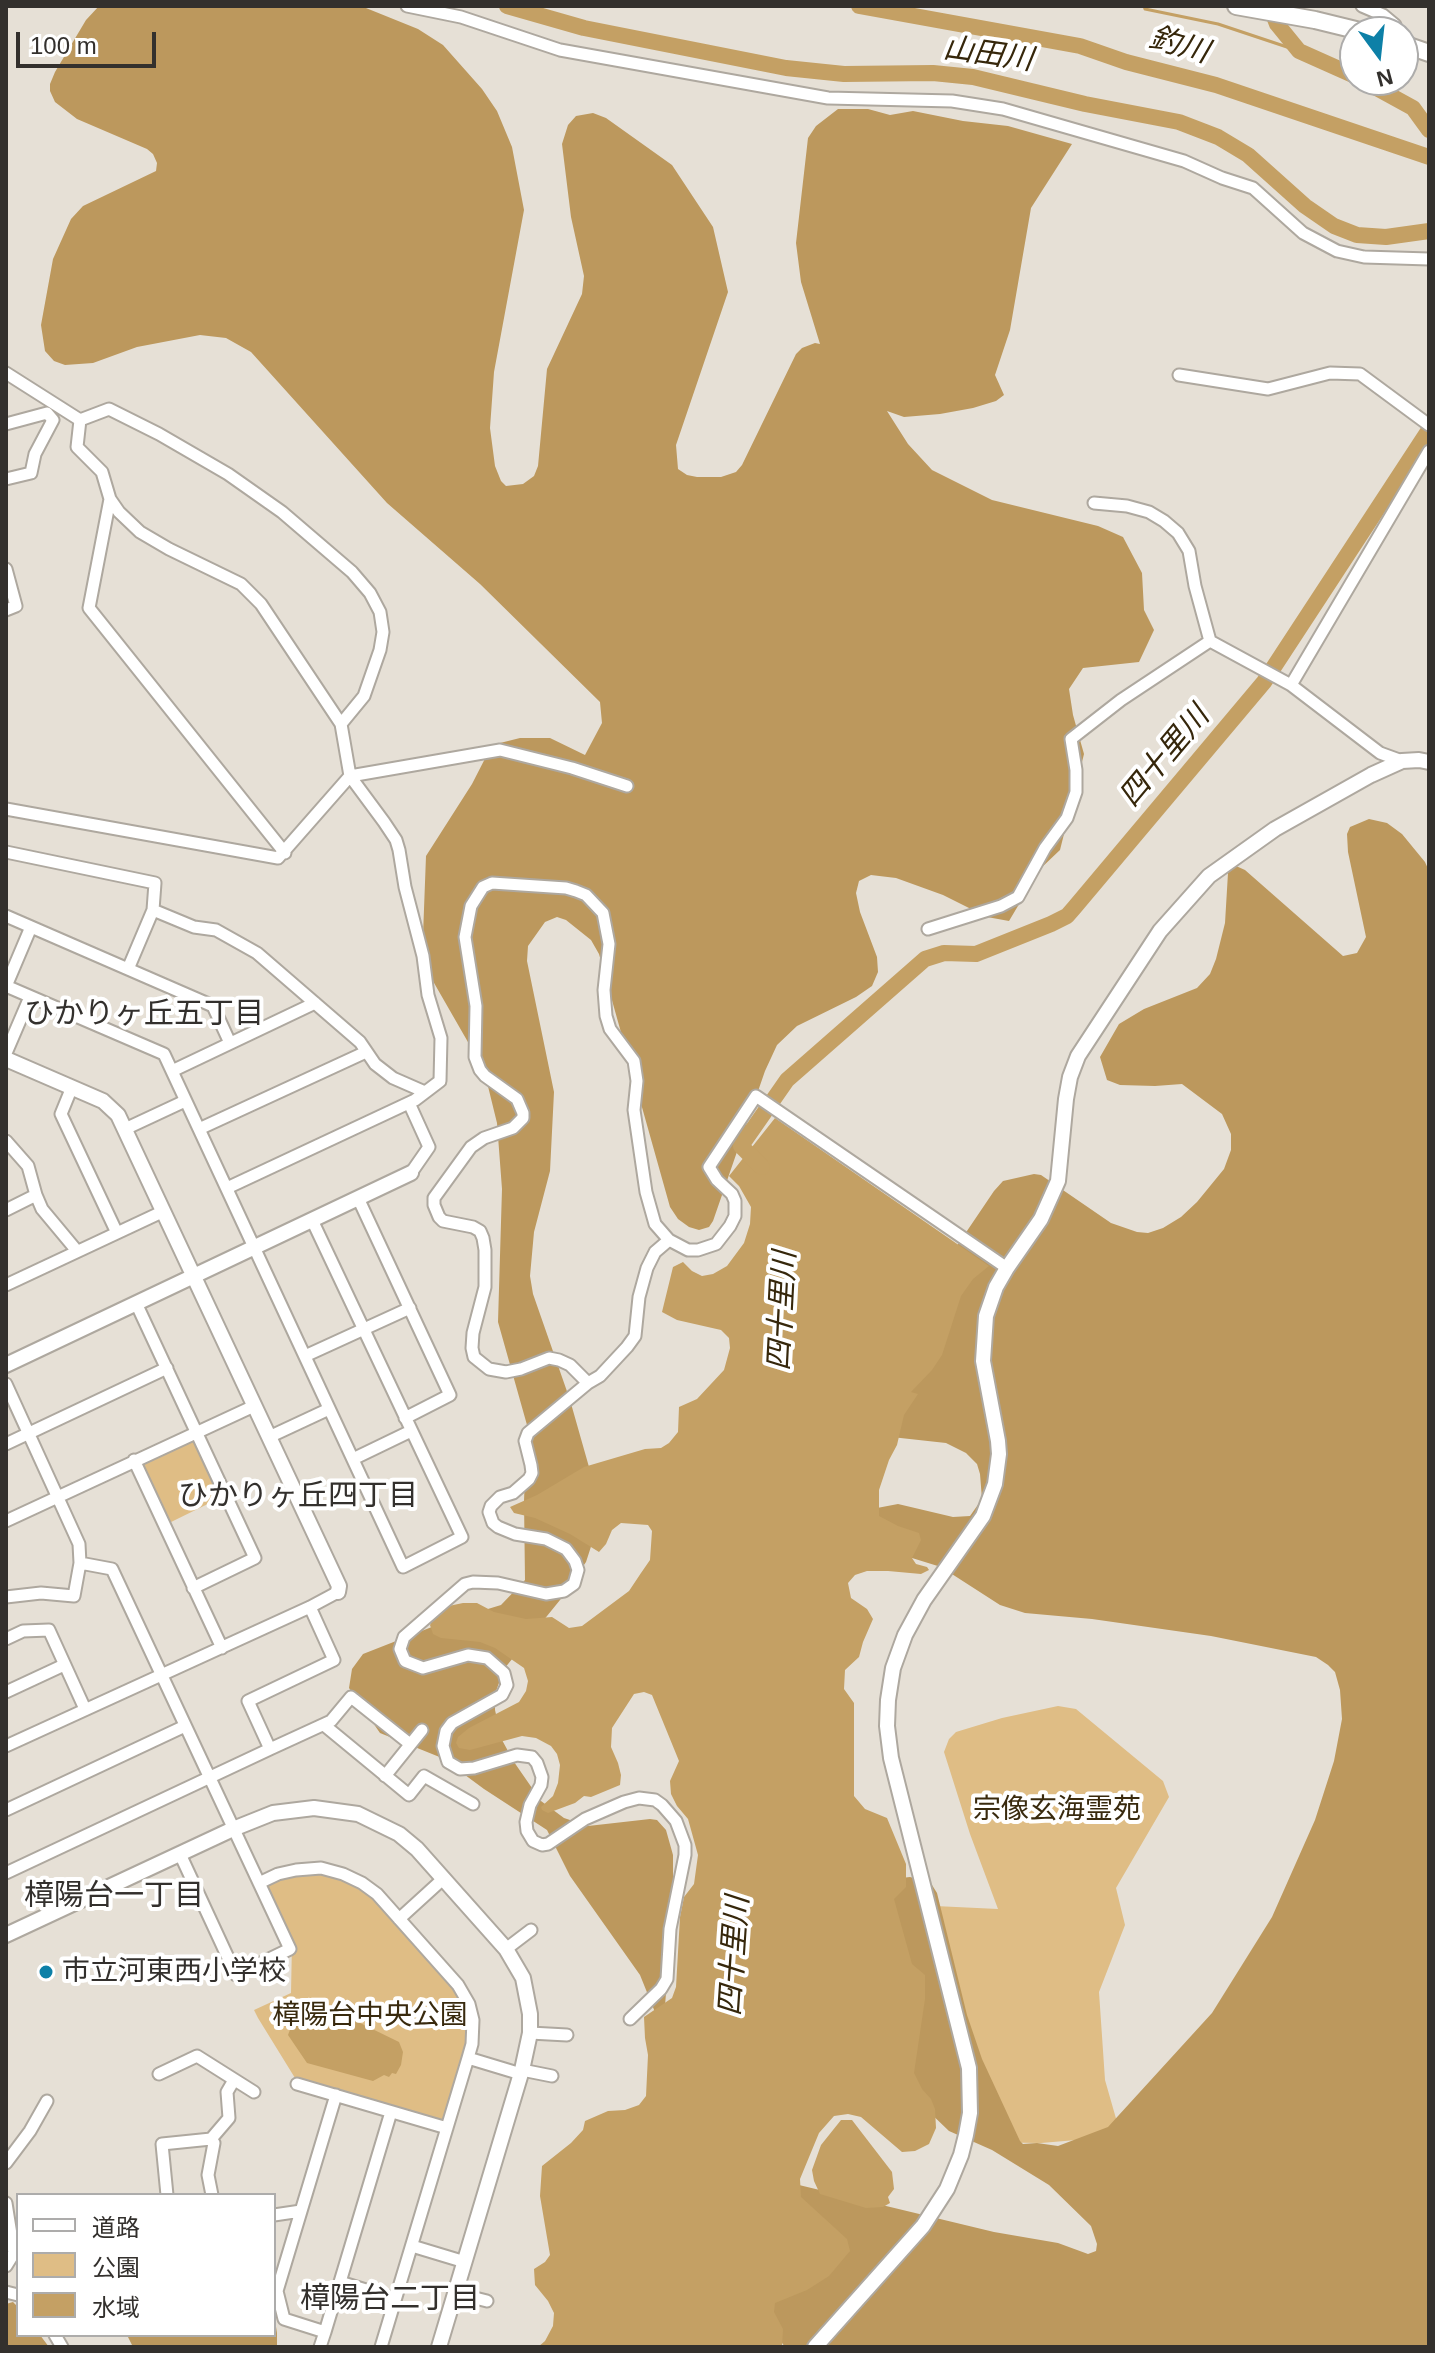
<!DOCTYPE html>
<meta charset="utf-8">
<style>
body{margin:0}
#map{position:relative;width:1435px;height:2353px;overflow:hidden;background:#e6e0d6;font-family:Arial,"Noto Sans JP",sans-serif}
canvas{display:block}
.frame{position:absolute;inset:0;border:8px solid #33302d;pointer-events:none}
.legend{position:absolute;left:16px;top:2193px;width:260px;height:144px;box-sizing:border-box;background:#fff;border:2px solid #adacab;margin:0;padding:10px 14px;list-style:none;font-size:24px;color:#33302d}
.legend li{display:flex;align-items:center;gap:16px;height:40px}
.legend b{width:40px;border:2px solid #adacab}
.north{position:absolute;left:1339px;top:16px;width:80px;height:80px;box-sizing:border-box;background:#fff;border:2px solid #adacab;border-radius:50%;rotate:165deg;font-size:22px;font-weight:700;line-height:32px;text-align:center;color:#33302d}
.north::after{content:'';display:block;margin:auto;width:28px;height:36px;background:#0d80a7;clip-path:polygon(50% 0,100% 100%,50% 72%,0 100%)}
.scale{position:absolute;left:16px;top:32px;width:140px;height:36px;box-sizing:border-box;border:4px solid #33302d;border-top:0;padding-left:10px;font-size:24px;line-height:28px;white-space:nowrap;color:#33302d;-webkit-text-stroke:6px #fff;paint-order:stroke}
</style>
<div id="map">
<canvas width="1435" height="2353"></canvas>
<div class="frame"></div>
<ul class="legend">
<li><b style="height:10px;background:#fff"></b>道路</li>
<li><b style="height:22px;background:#dfbd85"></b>公園</li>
<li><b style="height:22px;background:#c4a064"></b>水域</li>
</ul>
<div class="north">N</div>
<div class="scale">100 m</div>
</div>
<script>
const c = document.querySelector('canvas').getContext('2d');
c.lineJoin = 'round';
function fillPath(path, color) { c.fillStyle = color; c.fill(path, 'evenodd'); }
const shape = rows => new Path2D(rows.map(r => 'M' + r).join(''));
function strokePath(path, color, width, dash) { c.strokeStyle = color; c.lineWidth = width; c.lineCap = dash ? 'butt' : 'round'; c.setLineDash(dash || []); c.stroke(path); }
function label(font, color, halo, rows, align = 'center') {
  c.font = font + ' Arial,"Noto Sans JP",sans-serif'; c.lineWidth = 8; c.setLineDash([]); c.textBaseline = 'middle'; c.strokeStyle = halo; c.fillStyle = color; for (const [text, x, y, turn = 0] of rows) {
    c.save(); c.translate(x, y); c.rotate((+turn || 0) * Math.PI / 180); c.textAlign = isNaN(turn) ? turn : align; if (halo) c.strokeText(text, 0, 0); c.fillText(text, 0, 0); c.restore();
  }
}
fillPath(shape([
 [192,1439,196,1441,222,1497,167,1524,141,1466,142,1463],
 [1058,1706,1076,1709,1163,1781,1169,1797,1116,1888,1125,1925,1099,1992,1105,2080,1117,2122,1100,2138,1041,2143,971,2142,935,1906,998,1909,970,1834,944,1752,949,1739,956,1732,1002,1718],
 [314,1873,328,1874,352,1882,376,1899,453,1986,465,2005,469,2021,469,2037,445,2120,441,2122,295,2078,258,2018,254,2010,291,1993,292,1943,266,1887,268,1883,281,1878]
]), '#dfbd85');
fillPath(shape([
 [99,6,361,6,418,29,443,45,482,89,497,111,512,147,524,210,494,372,490,428,495,466,501,481,506,486,523,484,534,476,538,466,547,369,582,294,584,276,571,217,562,144,568,125,576,116,593,113,606,118,672,165,713,227,728,292,676,445,678,469,687,475,697,477,721,477,736,472,742,465,796,354,802,348,815,343,820,344,801,282,796,243,808,138,816,126,838,109,868,109,890,115,913,111,963,121,1008,126,1072,144,1031,208,1010,330,995,375,1004,395,996,401,973,408,940,414,904,417,887,411,908,444,932,470,992,500,1098,526,1123,537,1142,573,1144,610,1154,630,1139,662,1083,668,1069,689,1073,715,1084,754,1060,850,1040,869,1009,921,987,917,943,895,896,878,871,875,859,881,856,893,860,912,877,957,878,972,872,986,856,997,797,1026,777,1045,765,1071,713,1221,709,1227,699,1230,689,1227,678,1219,670,1207,599,954,591,940,566,920,557,917,545,922,528,946,527,961,554,1092,550,1171,534,1232,530,1276,533,1294,570,1400,589,1467,598,1525,586,1562,560,1600,504,1669,495,1694,495,1710,502,1740,514,1762,541,1801,564,1818,588,1826,650,1819,657,1820,666,1830,673,1855,673,1902,663,2032,640,1975,570,1876,547,1830,484,1789,442,1758,380,1733,349,1688,352,1669,363,1654,442,1623,501,1605,525,1580,524,1501,527,1425,498,1322,502,1189,497,1123,484,1070,422,962,426,856,472,784,492,745,520,738,550,738,585,755,602,723,600,702,480,584,387,503,251,352,226,338,200,335,137,347,93,363,65,365,54,361,45,351,41,325,53,259,71,219,83,206,156,171,157,163,153,154,147,149,77,119,55,102,50,91,50,84,55,72,86,20],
 [1369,819,1387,823,1402,834,1425,862,1429,871,1429,2347,785,2347,772,2329,750,2266,799,2185,994,2232,1058,2243,1088,2254,1096,2251,1097,2244,1091,2226,1049,2185,992,2150,949,2131,924,2107,817,2046,901,1878,910,1877,921,1880,932,1885,937,1893,967,2015,982,2059,1020,2141,1023,2144,1037,2143,1058,2146,1108,2127,1212,2013,1272,1917,1315,1820,1334,1761,1342,1719,1340,1690,1335,1672,1328,1665,1316,1657,1211,1636,1092,1619,1025,1613,1000,1605,941,1567,912,1558,881,1544,877,1508,898,1504,953,1517,970,1516,982,1499,980,1474,977,1464,966,1453,946,1443,846,1432,946,1262,994,1191,1003,1181,1034,1174,1041,1175,1111,1223,1137,1232,1148,1233,1163,1228,1181,1217,1197,1202,1224,1169,1231,1150,1231,1134,1222,1114,1182,1084,1155,1086,1120,1085,1107,1080,1100,1057,1119,1024,1144,1009,1197,988,1210,974,1216,959,1225,923,1228,873,1236,866,1245,870,1343,956,1357,953,1366,937,1348,852,1347,834,1350,827],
 [13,2302,18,2307,18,2335,40,2335,49,2347,6,2347,6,2304],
 [274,2314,277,2333,277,2347,133,2347,127,2335,274,2335]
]), '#bc985d');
fillPath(shape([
 [775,1118,989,1266,973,1279,961,1296,942,1355,932,1370,911,1392,918,1394,904,1415,897,1445,889,1460,879,1490,879,1516,898,1526,919,1533,921,1540,912,1558,916,1564,927,1567,929,1570,921,1574,888,1571,867,1571,855,1575,848,1583,851,1598,867,1609,873,1619,863,1642,859,1657,845,1670,844,1689,854,1703,854,1796,865,1809,887,1818,906,1864,906,1887,894,1899,912,1964,925,1975,925,1999,914,2073,922,2089,931,2099,935,2109,936,2128,929,2144,915,2151,902,2152,861,2117,848,2114,834,2116,819,2133,800,2179,801,2197,847,2239,850,2251,829,2276,807,2290,775,2303,774,2312,783,2329,782,2347,538,2347,545,2341,553,2326,554,2313,548,2301,535,2285,534,2269,545,2262,550,2255,540,2196,542,2166,571,2143,583,2130,585,2121,608,2111,625,2110,639,2105,646,2096,648,2055,645,2038,644,2017,672,1998,676,1987,680,1917,684,1897,694,1884,698,1855,688,1819,677,1806,671,1794,670,1781,679,1761,652,1695,644,1692,634,1694,612,1728,611,1747,618,1763,621,1775,620,1785,591,1797,584,1796,575,1803,548,1813,542,1810,541,1807,553,1796,558,1783,560,1765,557,1754,551,1746,536,1738,522,1736,470,1750,459,1748,456,1743,458,1737,469,1728,519,1702,526,1691,528,1681,524,1668,495,1648,480,1642,441,1638,433,1634,430,1625,439,1608,463,1603,477,1603,494,1612,526,1619,552,1617,569,1628,582,1626,629,1591,641,1573,650,1560,652,1531,648,1525,621,1523,612,1530,606,1544,599,1552,570,1534,535,1518,514,1513,510,1507,537,1495,584,1467,645,1449,661,1448,669,1443,678,1432,679,1407,697,1399,724,1370,730,1348,729,1338,721,1330,677,1320,662,1312,673,1267,683,1262,692,1271,702,1276,713,1274,727,1266,744,1243,750,1224,751,1207,739,1186,729,1176],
 [316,2008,356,2021,399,2042,403,2052,401,2065,396,2074,392,2073,389,2077,384,2075,373,2081,307,2063,288,2035,294,2019],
 [841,2120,852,2120,892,2172,894,2189,888,2197,890,2203,883,2207,866,2208,820,2194,814,2181,812,2170,821,2145]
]), '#c4a064');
strokePath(shape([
 [1144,6,1145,9,1218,24,1299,51]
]), '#c4a064', 3);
strokePath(shape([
 [507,6,584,28,786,68,844,74,933,73,973,77,1085,104,1179,122,1218,137,1248,155,1305,206,1334,226,1357,235,1386,237,1429,231],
 [859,6,1080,46,1126,62,1216,85,1429,157],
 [1270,6,1277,24,1299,51,1355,76],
 [1362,80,1413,108,1429,130],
 [762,1167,741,1146,787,1080,925,959,944,953,976,954,1051,924,1067,916,1074,908,1264,682,1429,430]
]), '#c4a064', 16);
const minor = shape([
 [407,6,461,17,560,50,828,98,952,101,1003,109,1184,161,1222,178,1253,188,1303,233,1337,251,1364,257,1429,259],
 [1362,6,1383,15,1395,25,1397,32],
 [6,373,80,420],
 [1179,375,1268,389,1330,373,1360,374,1429,425],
 [80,420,77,447,102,472,110,499,119,512,140,532,169,549,241,584,261,604,341,724,350,776,384,822,396,840,399,850,405,887,423,956,428,995,441,1038,440,1081,415,1100,227,1188],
 [80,420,109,409,159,434,228,474,282,512,352,572,370,593,380,612,383,632,380,650,364,696,341,724],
 [6,424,47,413,53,420,35,454,31,473,6,479],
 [110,499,89,608,285,853],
 [1094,503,1127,506,1149,512,1164,521,1178,533,1189,551,1195,586,1210,641,1291,685,1380,753,1402,761],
 [6,569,16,606,6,610],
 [1291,685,1429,451],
 [6,809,278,858,350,776,500,750,572,768,627,786],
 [6,852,155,883,153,910,128,969],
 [153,910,194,927,216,930,257,953,360,1042,375,1064,393,1078,425,1092],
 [6,916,213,1006,230,1043],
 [928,929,1001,906,1018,897,1045,848,1067,818,1076,792,1076,770,1071,739,1121,700,1210,641],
 [6,986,164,1054,403,1567,462,1537,312,1220],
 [6,986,31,927],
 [6,1053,30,997],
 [172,1071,315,1003],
 [72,1087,61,1114,117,1233],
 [409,1103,429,1147,411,1173],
 [125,1129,185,1101],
 [199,1129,366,1052],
 [6,1141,28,1166,36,1195],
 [358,1198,450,1395,405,1418],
 [6,1210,36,1195,42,1209,77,1251],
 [6,1285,164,1211],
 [136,1303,255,1558,193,1588],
 [305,1356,410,1308],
 [588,1383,570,1365,559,1360,549,1358,521,1369,506,1372,489,1369,474,1357,472,1348,473,1333,485,1287,485,1250,483,1238,480,1231,473,1227,443,1221,439,1217,434,1205,434,1198,471,1147,484,1138,513,1128,523,1118,523,1113,517,1099,485,1076,480,1070,475,1057,476,1006,465,937,471,906,483,887,492,883,566,888,576,891,586,895,603,913,609,944,604,990,606,1016,610,1029,634,1061,637,1081,634,1110,646,1192,655,1224,669,1240,688,1250,698,1250,716,1244,730,1226,735,1216,735,1201,732,1194,717,1180,709,1167,756,1096,1007,1268],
 [6,1384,79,1544,80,1563,74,1596,41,1593,6,1597],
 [269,1437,329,1409],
 [6,1444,167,1368],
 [353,1459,411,1431],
 [134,1460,222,1648],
 [6,1521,254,1406],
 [80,1563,112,1569,290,1949,236,1975,180,1854],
 [6,1639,23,1631,49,1630,85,1709],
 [6,1692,64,1665],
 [324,1725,409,1795,424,1776,473,1804],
 [6,1746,310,1607,338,1592],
 [270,1749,331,1721,351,1697,410,1744],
 [385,1776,422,1730],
 [6,1810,185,1726],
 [6,1873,270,1749,248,1701,334,1660,310,1607],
 [259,1883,278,1874,296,1870,321,1868,343,1874,362,1883,377,1894,458,1985,469,2004,473,2020,472,2044,468,2058,381,2347],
 [399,1919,444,1878],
 [506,1949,531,1930],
 [630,2019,661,1989,667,1979,670,1929,685,1855,685,1845,676,1821,662,1805,655,1800,639,1798,624,1802,585,1819,548,1844,542,1845,533,1841,527,1831,526,1822,530,1805,541,1785,542,1777,537,1763,532,1757,517,1755,474,1768,460,1769,448,1762,443,1746,446,1731,452,1723,502,1695,507,1685,504,1673,487,1658,468,1655,423,1668,405,1661,400,1649,404,1637,465,1584,473,1582,498,1583,546,1594,564,1591,574,1584,578,1570,575,1561,566,1549,546,1539,515,1534,498,1527,493,1523,489,1512,491,1506,500,1497,513,1493,529,1479,532,1473,531,1465,525,1441,528,1433,588,1383,600,1376,627,1347,635,1336,639,1297,647,1268,655,1252,669,1240],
 [530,2033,567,2035],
 [468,2058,521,2074],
 [522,2070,552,2076],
 [159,2074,197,2056,254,2092],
 [297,2084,447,2128],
 [211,2139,229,2118,227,2092,234,2080],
 [6,2163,30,2131,47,2101],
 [167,2195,162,2144,211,2139,214,2143,208,2175,212,2195],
 [6,2203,14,2253,6,2266],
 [274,2215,301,2211],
 [412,2246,465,2262],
 [340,2282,395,2299],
 [6,2292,18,2295],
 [455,2293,487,2301],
 [325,2332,391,2112],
 [55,2335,62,2347],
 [320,2347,325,2332,284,2319,277,2291,336,2095]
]);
const tertiary = shape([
 [6,1059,103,1101,118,1115,339,1586,338,1592],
 [6,1365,411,1173],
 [6,1935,233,1829,273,1813,314,1808,358,1814,399,1834,417,1849,506,1949,523,1978,530,2014,530,2033,522,2070,439,2347],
 [815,2347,923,2226,947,2189,961,2155,966,2135,970,2113,969,2068,891,1758,887,1726,888,1700,893,1668,905,1635,924,1600,983,1516,995,1484,999,1454,998,1441,983,1361,986,1316,996,1287,1007,1268,1041,1219,1058,1181,1066,1099,1070,1077,1078,1056,1160,931,1209,876,1275,829,1371,775,1402,761,1419,760,1429,762]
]);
const primary = shape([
 [1236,6,1315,20,1364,32],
 [1403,44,1429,53]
]);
strokePath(minor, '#aea89f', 15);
strokePath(tertiary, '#aea89f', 18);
strokePath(primary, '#aea89f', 20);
strokePath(minor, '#fff', 11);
strokePath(tertiary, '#fff', 14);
strokePath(primary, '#fff', 16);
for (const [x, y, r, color] of [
 [46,1972,8,"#0d80a7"]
]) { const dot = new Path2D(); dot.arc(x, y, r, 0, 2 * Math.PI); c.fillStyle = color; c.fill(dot); strokePath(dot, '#fff', 3); }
label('28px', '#392a0e', '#fff', [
 ["宗像玄海霊苑",1057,1810],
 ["樟陽台中央公園",370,2016]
]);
label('28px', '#33302d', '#fff', [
 ["市立河東西小学校",62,1972]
], 'left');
label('italic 30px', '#36270b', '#fff', [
 ["釣川",1179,46,16],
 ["山田川",988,55,8],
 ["四十里川",1165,757,-50],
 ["四十里川",783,1311,-87],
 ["四十里川",735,1956,-86]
]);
label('30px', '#33302d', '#fff', [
 ["ひかりヶ丘五丁目",144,1015],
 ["ひかりヶ丘四丁目",298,1497],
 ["樟陽台一丁目",114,1897],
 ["樟陽台二丁目",390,2300]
]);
</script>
